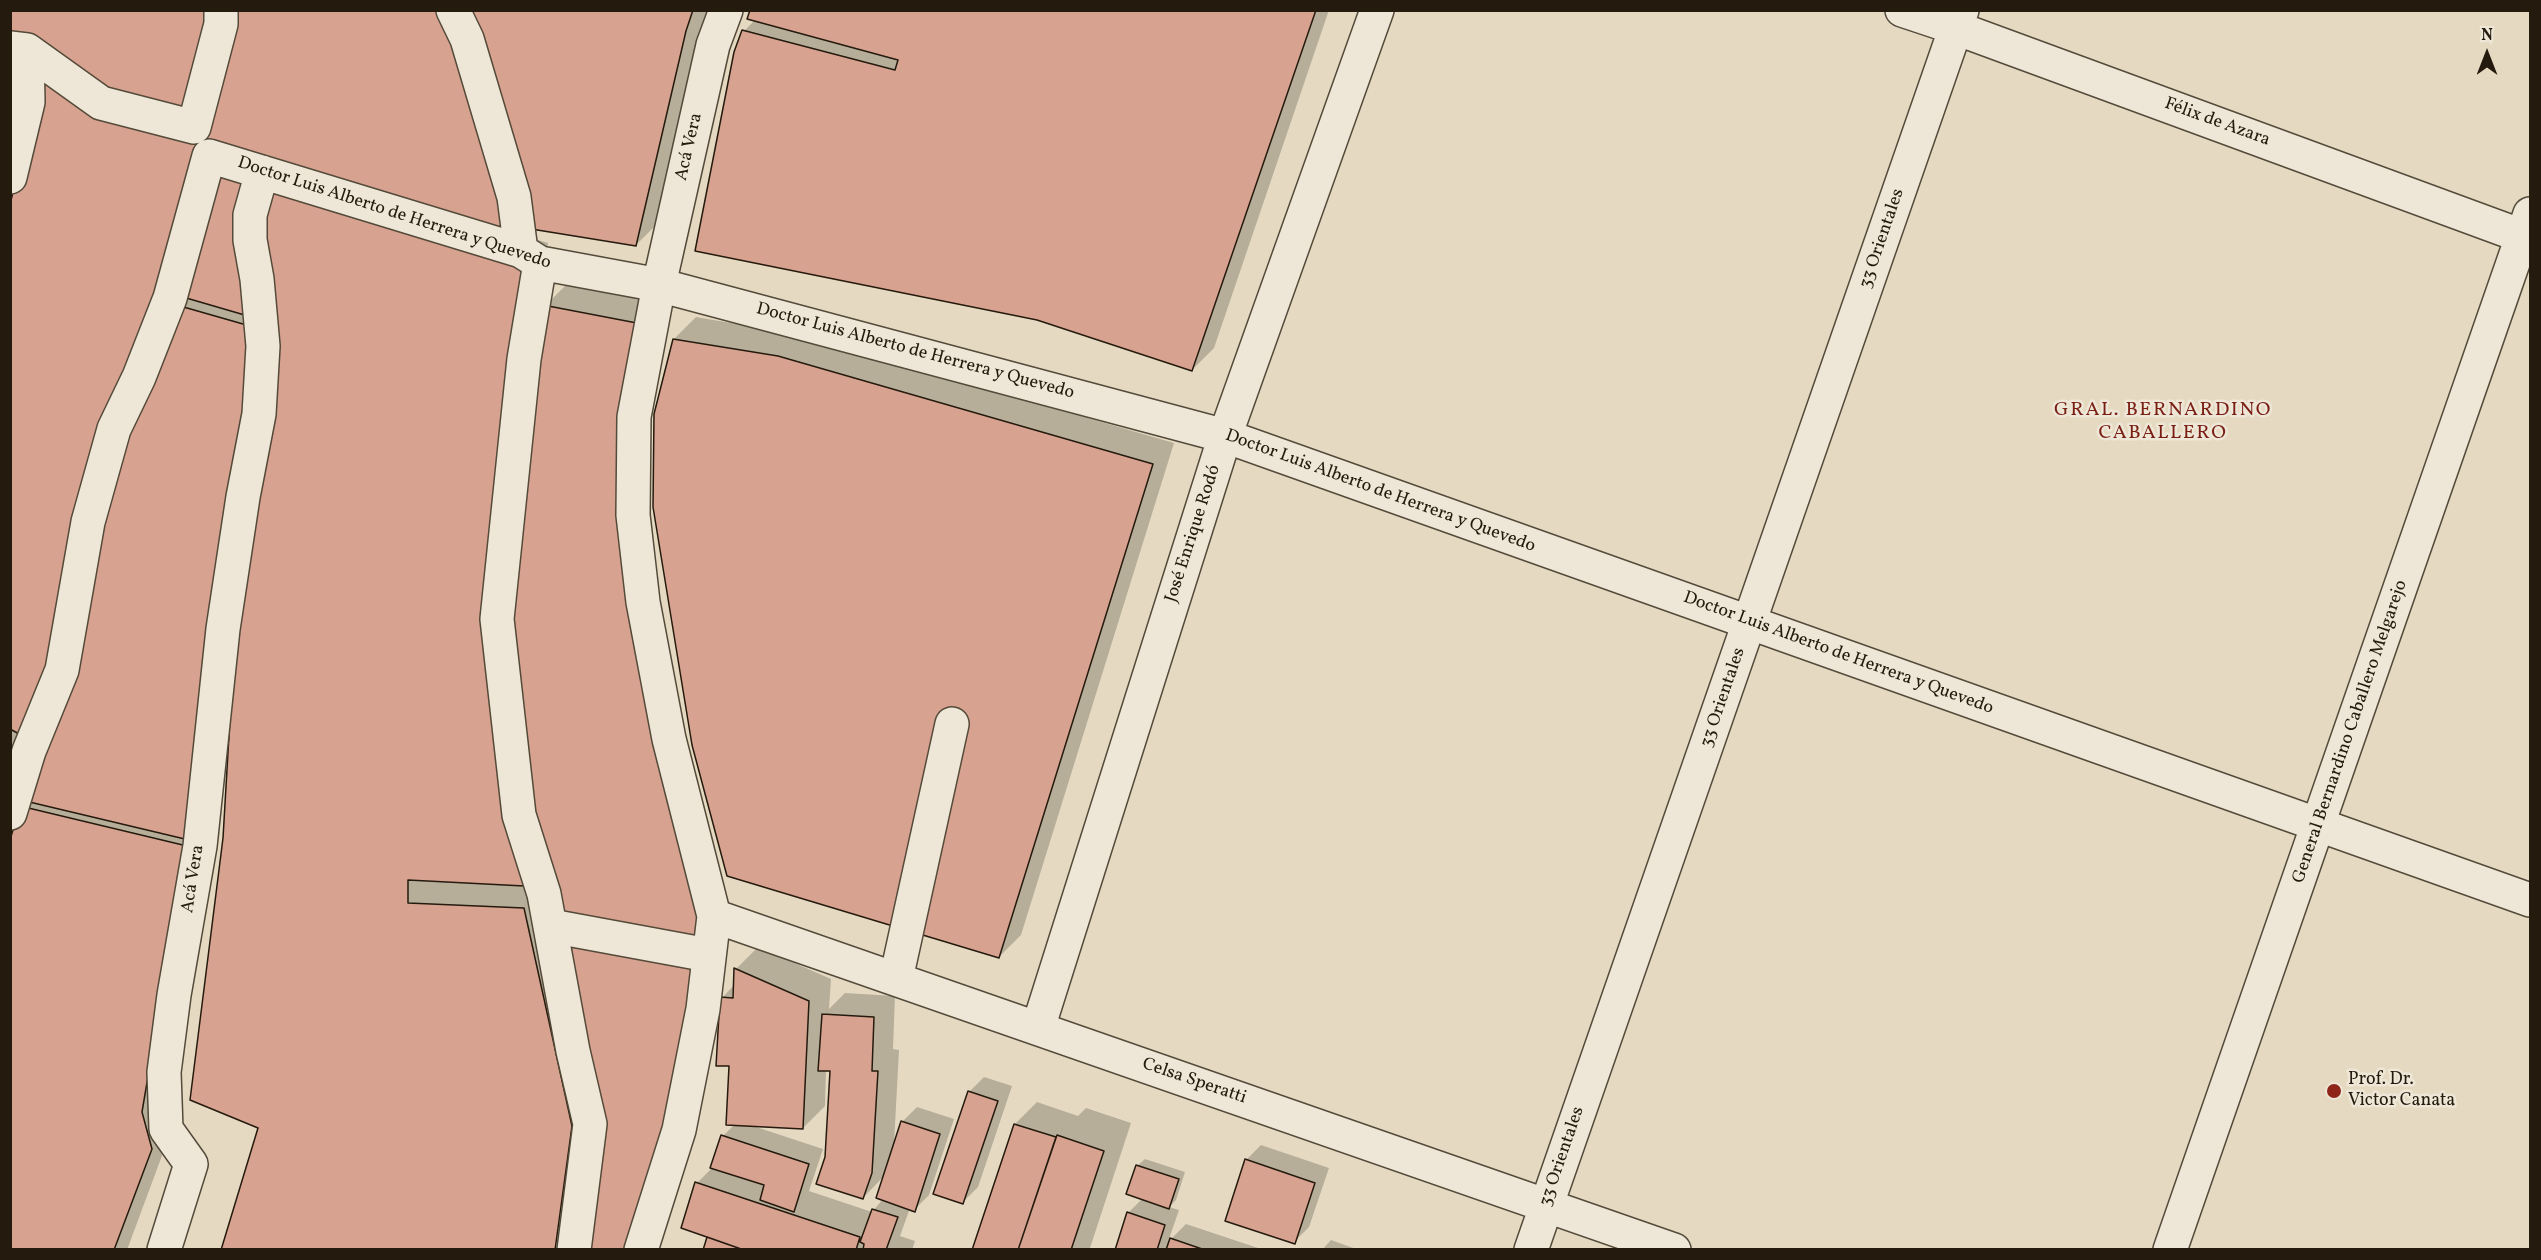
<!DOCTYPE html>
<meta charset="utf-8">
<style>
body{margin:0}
#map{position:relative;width:2541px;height:1260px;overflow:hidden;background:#e5dac1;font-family:Vollkorn,serif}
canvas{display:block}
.frame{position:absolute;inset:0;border:12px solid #241a0d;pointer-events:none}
.north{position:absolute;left:2457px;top:24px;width:60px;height:60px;-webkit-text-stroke:4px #eee7d7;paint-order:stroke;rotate:0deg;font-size:16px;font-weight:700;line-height:24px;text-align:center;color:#241a0d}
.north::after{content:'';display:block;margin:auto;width:21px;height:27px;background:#241a0d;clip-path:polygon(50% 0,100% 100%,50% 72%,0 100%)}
</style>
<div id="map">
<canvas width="2541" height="1260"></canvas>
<div class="frame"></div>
<div class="north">N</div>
</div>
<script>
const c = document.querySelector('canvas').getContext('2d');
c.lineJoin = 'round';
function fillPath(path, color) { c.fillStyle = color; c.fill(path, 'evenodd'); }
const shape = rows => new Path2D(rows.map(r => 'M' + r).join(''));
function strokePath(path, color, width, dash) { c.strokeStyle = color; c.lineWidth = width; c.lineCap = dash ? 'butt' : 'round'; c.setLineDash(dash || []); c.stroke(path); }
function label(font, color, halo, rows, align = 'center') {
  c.font = font + ' Vollkorn,serif'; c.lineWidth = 5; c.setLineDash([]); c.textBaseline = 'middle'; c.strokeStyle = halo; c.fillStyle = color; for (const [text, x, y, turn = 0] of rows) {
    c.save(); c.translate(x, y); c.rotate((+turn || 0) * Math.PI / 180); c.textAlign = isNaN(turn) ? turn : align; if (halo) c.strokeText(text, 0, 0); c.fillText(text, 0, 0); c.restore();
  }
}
fillPath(shape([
 [10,10,707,10,658,223,636,245,530,227,522,235,548,243,502,599,545,306,567,284,663,303,545,862,521,886,546,887,593,1103,573,1250,223,1250,260,1127,224,838,235,625,173,1126,127,1250,10,1250],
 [752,10,1329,10,1214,348,1192,370,744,31,755,20],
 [696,317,801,335,1174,443,1021,935,999,957,674,339],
 [758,947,831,979,829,1009,845,993,895,996,893,1049,899,1050,894,1144,902,1122,917,1107,954,1119,929,1195,914,1210,910,1208,900,1236,915,1241,912,1250,705,1250,708,1238,697,1183,712,1168,723,1136,735,1124,731,1065,722,998,735,984,736,969],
 [826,1070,832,1070,827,1158,863,1198,884,1176,883,1199,872,1212,809,1191,823,1149,753,1126,803,1128,825,1106],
 [984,1077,1012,1086,978,1187,963,1202,969,1092],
 [1037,1102,1078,1116,1086,1108,1131,1123,1090,1248,1088,1250,973,1250,1015,1124],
 [1261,1145,1329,1168,1309,1227,1294,1242,1246,1160],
 [1145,1159,1185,1172,1176,1200,1169,1207,1179,1210,1168,1242,1186,1224,1264,1250,1116,1250,1128,1213,1143,1198,1137,1166],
 [1331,1240,1359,1250,1322,1250]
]), '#0003');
const building = shape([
 [10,10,216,10,190,121,104,99,10,44,10,10],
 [225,10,447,10,515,244,212,151,198,126,225,10],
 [462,10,693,10,686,31,636,246,525,228,462,10],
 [750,10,1316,10,1192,371,1037,320,695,251,734,52,742,30,895,70,898,60,747,19,750,10],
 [32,60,190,131,204,156,53,667,21,735,10,729,10,205,33,103,32,60],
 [213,162,254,176,248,316,176,295,213,162],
 [274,186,527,265,481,622,509,826,524,886,408,880,408,903,524,908,572,1126,555,1250,221,1250,258,1128,190,1100,223,838,258,237,274,186],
 [173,304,250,326,250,415,189,840,21,800,121,434,173,304],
 [543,305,642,324,659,755,702,916,701,945,561,919,530,813,505,616,543,305],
 [673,339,778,356,1153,464,999,958,727,876,692,745,653,507,654,414,673,339],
 [20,806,187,846,142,1112,152,1149,114,1250,10,1250,10,840,20,806],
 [567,943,694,965,690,1006,666,1125,633,1250,586,1250,567,943],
 [734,968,809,1001,803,1129,726,1125,729,1066,716,1066,720,997,733,998,734,968],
 [822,1014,874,1017,872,1071,878,1071,872,1173,863,1199,816,1184,825,1157,830,1071,818,1071,822,1014],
 [968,1091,998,1101,963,1204,933,1194,968,1091],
 [901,1121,940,1134,915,1212,876,1198,901,1121],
 [1014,1124,1056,1137,1018,1250,972,1250,1014,1124],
 [721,1135,809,1164,794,1212,760,1200,764,1185,710,1168,721,1135],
 [1057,1135,1104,1151,1071,1250,1018,1250,1057,1135],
 [1245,1159,1315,1183,1295,1244,1225,1221,1245,1159],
 [1136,1165,1179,1179,1169,1209,1126,1194,1136,1165],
 [695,1182,860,1237,856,1250,744,1250,681,1228,695,1182],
 [872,1209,898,1217,886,1250,863,1250,864,1244,860,1242,872,1209],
 [1127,1212,1165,1225,1157,1250,1115,1250,1127,1212],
 [707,1237,744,1250,703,1250,707,1237],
 [1170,1238,1205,1250,1166,1250,1170,1238]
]);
fillPath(building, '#d8a290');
strokePath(building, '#241a0d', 1.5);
const minor = shape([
 [453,10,467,39,514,197,521,251],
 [1902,10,1956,28,2530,239],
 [10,48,27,50,101,103,194,127,221,24,221,10],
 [10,177,28,102,27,50],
 [540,263,524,359,497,619,519,815,544,894,573,1051,590,1124,574,1250],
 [10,813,29,751,62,670,88,522,114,429,139,377,170,298,209,156,521,251,540,263,659,285,1225,436,2530,900],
 [714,916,1674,1250],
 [551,926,708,955],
 [896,979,952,724],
 [1038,1028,1225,436,1377,10],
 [164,1250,191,1164,166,1129,164,1072,174,995,200,846,223,629,243,497,259,414,263,346,257,279,250,240,250,215,262,172],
 [641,1250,679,1130,703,1009,714,916,669,739,643,602,633,515,634,417,659,285,713,45,726,10],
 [1531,1250,1962,10],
 [2170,1250,2530,214]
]);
strokePath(minor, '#544a3a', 36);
strokePath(minor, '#eee7d7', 33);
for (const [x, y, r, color] of [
 [2334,1091,8,"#8f2418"]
]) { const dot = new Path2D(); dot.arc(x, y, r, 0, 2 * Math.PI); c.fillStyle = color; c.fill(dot); strokePath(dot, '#eee7d7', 2); }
label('18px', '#241a0d', '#eee7d7', [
 ["Félix de Azara",2217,123,20],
 ["Acá Vera",690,147,-77],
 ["Doctor Luis Alberto de Herrera y Quevedo",394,214,18],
 ["33 Orientales",1883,239,-71],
 ["Doctor Luis Alberto de Herrera y Quevedo",915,352,15],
 ["Doctor Luis Alberto de Herrera y Quevedo",1380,492,20],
 ["José Enrique Rodó",1194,534,-72],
 ["Doctor Luis Alberto de Herrera y Quevedo",1838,654,20],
 ["33 Orientales",1724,698,-71],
 ["General Bernardino Caballero Melgarejo",2351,732,-71],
 ["Acá Vera",194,879,-81],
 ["Celsa Speratti",1194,1082,19],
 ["33 Orientales",1563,1157,-71]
]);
label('18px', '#241a0d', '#eee7d7', [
 ["Prof. Dr.",2348,1081],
 ["Victor Canata",2348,1102]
], 'left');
c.letterSpacing = '1.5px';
label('20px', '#7a1f14', '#eee7d7', [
 ["GRAL. BERNARDINO",2163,411],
 ["CABALLERO",2163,434]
]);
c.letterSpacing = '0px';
</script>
